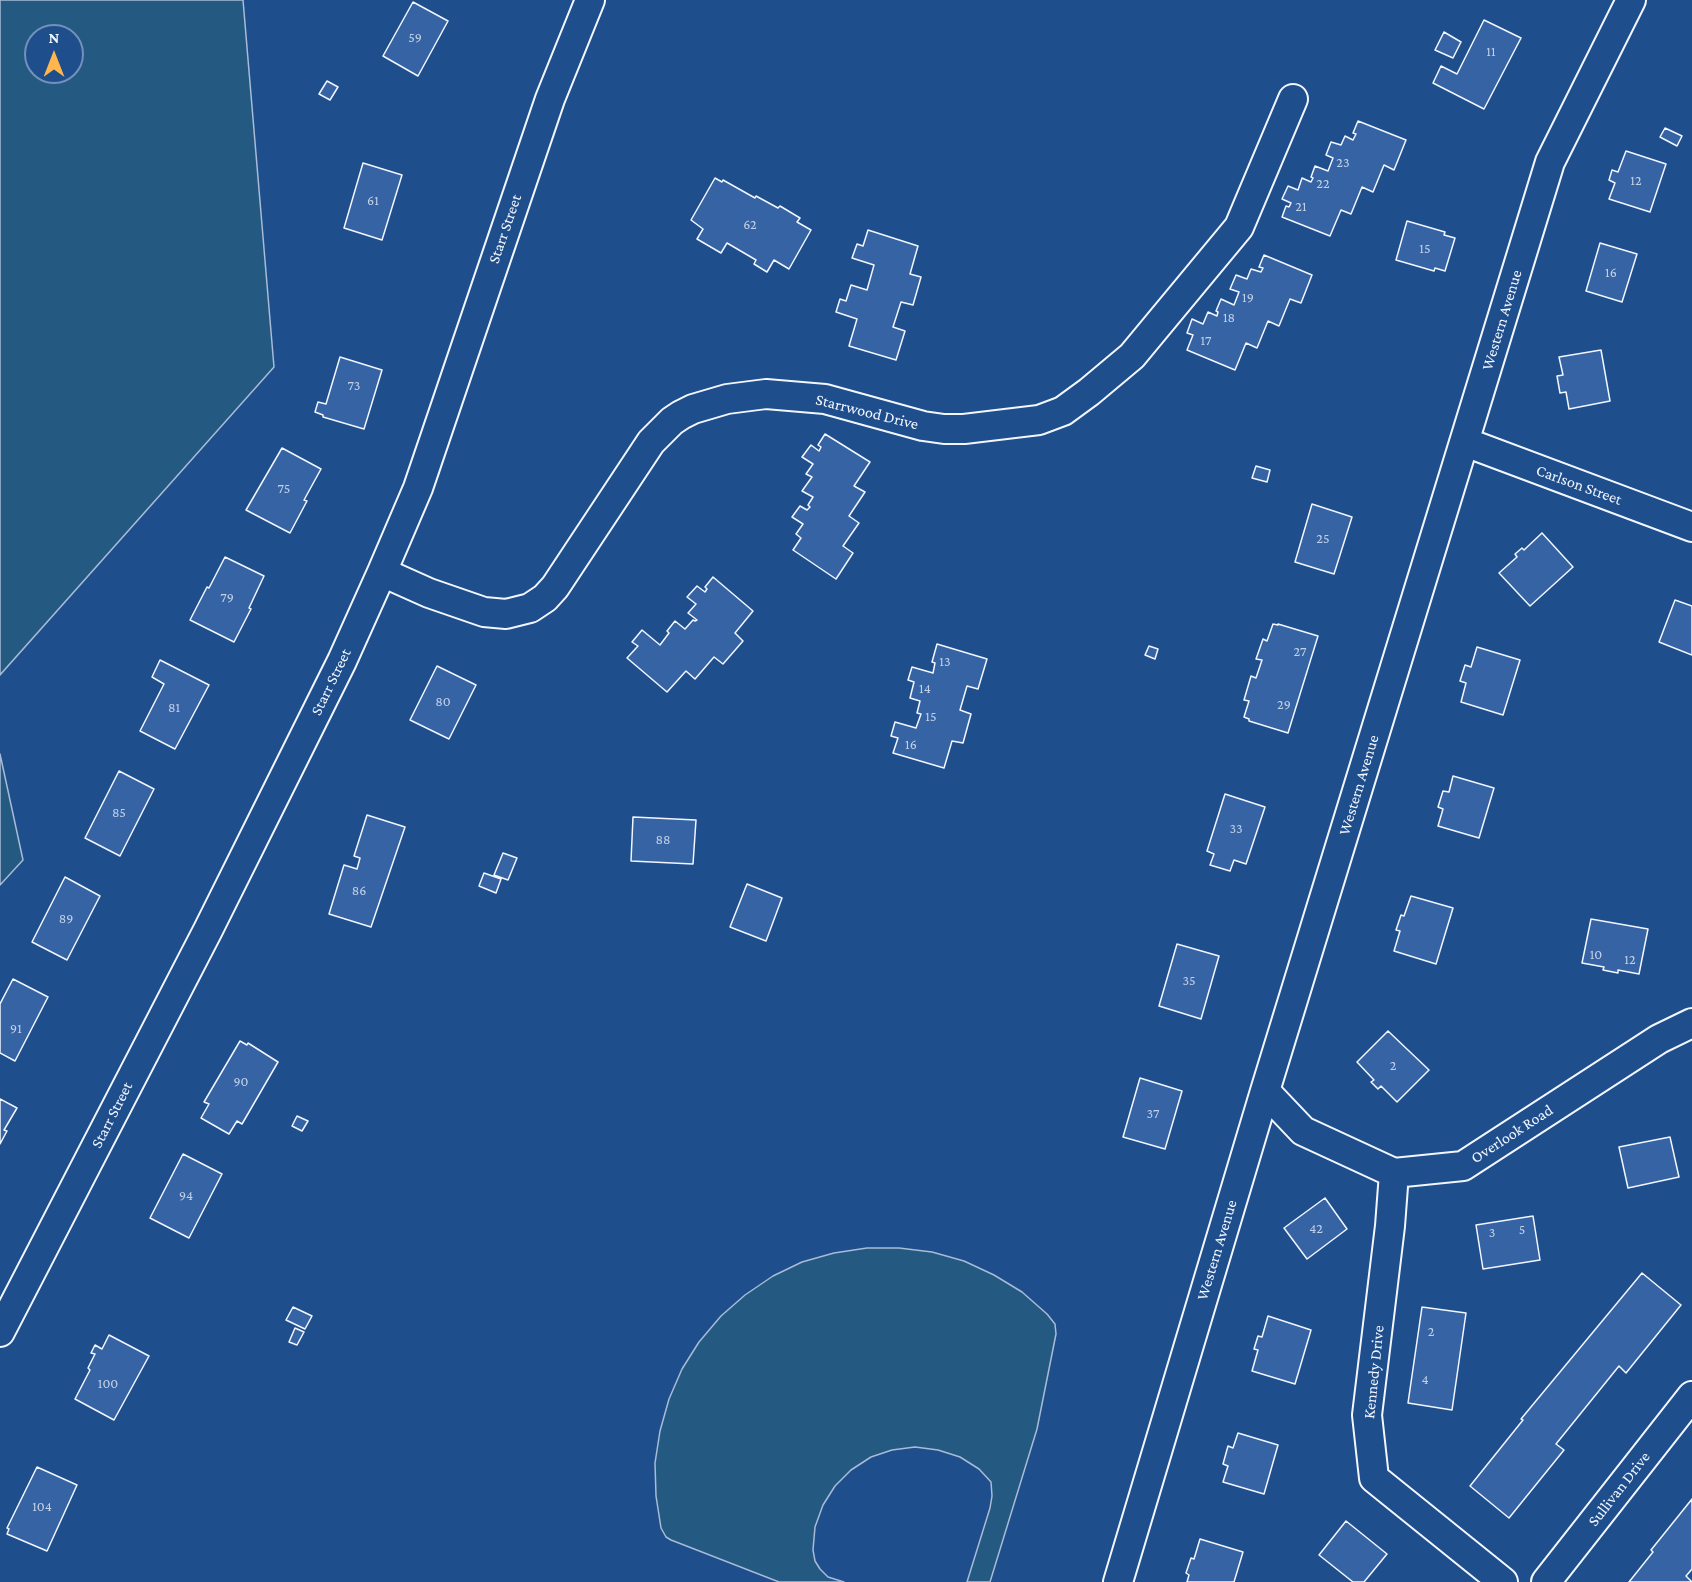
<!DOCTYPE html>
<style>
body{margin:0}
#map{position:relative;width:1692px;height:1582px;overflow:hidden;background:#1f4e8c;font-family:"Crimson Pro",serif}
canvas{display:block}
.north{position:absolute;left:24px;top:24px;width:60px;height:60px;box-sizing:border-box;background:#1f4e8c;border:2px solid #7391ba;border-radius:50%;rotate:0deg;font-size:16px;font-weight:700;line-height:24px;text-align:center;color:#f2f6ff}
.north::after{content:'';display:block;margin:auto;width:21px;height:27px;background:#ffb74d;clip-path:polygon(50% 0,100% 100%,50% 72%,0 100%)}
</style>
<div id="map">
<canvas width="1692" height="1582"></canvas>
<div class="north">N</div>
</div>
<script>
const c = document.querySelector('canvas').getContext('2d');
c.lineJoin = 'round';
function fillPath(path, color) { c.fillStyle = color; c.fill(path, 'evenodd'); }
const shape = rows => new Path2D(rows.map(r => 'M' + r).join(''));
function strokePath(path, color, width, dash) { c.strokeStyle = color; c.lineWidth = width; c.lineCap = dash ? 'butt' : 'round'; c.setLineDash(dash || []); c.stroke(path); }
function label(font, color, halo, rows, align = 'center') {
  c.font = font + ' "Crimson Pro",serif'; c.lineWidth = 4.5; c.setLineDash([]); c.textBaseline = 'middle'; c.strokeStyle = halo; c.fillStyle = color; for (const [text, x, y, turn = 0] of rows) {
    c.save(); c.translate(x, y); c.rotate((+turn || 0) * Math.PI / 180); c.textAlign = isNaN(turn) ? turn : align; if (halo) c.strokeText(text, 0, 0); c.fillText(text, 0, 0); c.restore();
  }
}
const green = shape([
 [0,0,243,0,274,367,0,675,0,0],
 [36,36,72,36,72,72,36,72,36,36],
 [0,754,23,860,0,885,0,754],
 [867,1248,899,1248,932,1252,964,1261,994,1275,1022,1292,1047,1314,1055,1324,1056,1334,1037,1429,990,1582,967,1582,990,1508,992,1496,991,1482,979,1469,960,1457,938,1450,915,1447,892,1450,871,1457,851,1470,835,1486,823,1505,815,1527,813,1550,815,1561,820,1569,828,1577,844,1582,779,1582,671,1540,666,1537,661,1528,656,1496,655,1463,660,1431,669,1399,682,1369,699,1342,721,1316,745,1295,773,1276,802,1262,834,1253,867,1248]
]);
fillPath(green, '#245a82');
strokePath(green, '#a8bbd7', 1.5);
const building = shape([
 [413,2,448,21,418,76,383,56,413,2],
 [1484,20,1521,38,1484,109,1433,83,1441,66,1457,74,1484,20],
 [1444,32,1461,42,1453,58,1435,50,1444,32],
 [327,81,338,87,330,100,319,94,327,81],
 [1358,121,1406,140,1394,170,1384,165,1373,192,1362,187,1351,214,1341,210,1330,236,1282,217,1286,206,1289,207,1291,203,1282,199,1288,186,1298,190,1302,178,1311,182,1313,178,1311,177,1315,166,1328,171,1333,158,1326,155,1331,142,1341,145,1345,136,1353,140,1356,134,1353,133,1358,121],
 [1665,128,1682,136,1677,146,1660,137,1665,128],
 [1626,151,1666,164,1650,212,1609,199,1615,183,1609,180,1612,170,1618,172,1626,151],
 [363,163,402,175,382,240,344,228,363,163],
 [715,178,722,182,723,180,755,198,756,196,778,208,780,206,800,218,797,222,811,230,789,269,774,260,767,272,754,264,756,260,727,243,721,253,697,239,703,229,691,220,715,178],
 [1407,221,1445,232,1444,235,1455,238,1445,271,1435,268,1434,271,1396,260,1407,221],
 [868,230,918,246,910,274,921,277,913,305,901,302,893,327,905,331,896,360,849,346,857,319,836,312,840,299,846,301,851,285,867,290,874,265,852,258,857,244,863,246,868,230],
 [1600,243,1637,254,1622,302,1586,291,1600,243],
 [1264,255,1312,275,1301,303,1290,299,1279,326,1268,321,1257,348,1246,343,1235,370,1187,350,1193,335,1187,333,1192,319,1203,324,1208,312,1217,316,1218,312,1216,311,1221,299,1234,305,1239,292,1230,289,1236,275,1247,279,1251,269,1261,272,1263,268,1259,267,1264,255],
 [1601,350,1610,401,1569,409,1566,392,1560,393,1557,376,1563,375,1559,357,1601,350],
 [340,357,382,370,364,429,323,417,323,415,315,412,318,402,326,404,340,357],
 [825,434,870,462,854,486,865,492,849,516,859,523,843,546,853,553,836,579,793,550,801,538,796,534,803,524,792,517,800,506,807,510,810,507,808,505,813,497,802,491,812,477,806,474,813,464,802,457,811,445,819,451,821,447,818,445,825,434],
 [282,448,321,469,304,500,307,501,290,533,246,510,282,448],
 [1256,466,1270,470,1267,482,1252,478,1256,466],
 [1312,504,1352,517,1334,574,1295,562,1312,504],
 [1542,533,1573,567,1530,606,1499,573,1517,557,1515,554,1522,548,1524,550,1542,533],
 [225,557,264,576,249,608,251,609,234,642,190,620,207,587,209,588,225,557],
 [713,577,753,611,735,633,743,641,723,664,714,657,695,679,686,671,667,692,627,658,638,646,632,642,642,630,660,645,669,633,667,631,675,621,685,629,693,620,695,621,697,620,688,613,696,604,687,597,697,586,705,592,707,589,705,587,713,577],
 [1675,600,1692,606,1692,655,1659,642,1675,600],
 [1273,624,1278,625,1278,624,1318,636,1288,733,1249,721,1249,719,1244,717,1249,701,1244,700,1251,676,1256,678,1262,660,1256,659,1263,639,1267,641,1273,624],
 [937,644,987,659,978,689,967,686,960,710,971,714,963,743,952,741,944,768,893,753,898,738,891,736,895,722,916,728,921,714,917,713,920,701,910,698,914,682,908,680,912,667,933,673,935,663,932,662,937,644],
 [1149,646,1158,649,1155,659,1145,655,1149,646],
 [1477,647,1520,660,1503,715,1461,702,1466,683,1460,681,1465,665,1471,667,1477,647],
 [160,660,209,685,175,749,140,731,164,684,152,677,160,660],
 [437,666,476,685,449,739,410,720,437,666],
 [119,771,154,789,120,856,85,838,119,771],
 [1453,776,1494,788,1479,838,1438,826,1443,809,1438,807,1443,791,1449,792,1453,776],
 [1225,794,1265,807,1246,864,1234,860,1230,871,1210,865,1214,854,1207,851,1225,794],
 [367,815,405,827,371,927,329,914,344,865,357,869,360,858,354,856,367,815],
 [633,817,696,820,693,864,631,861,633,817],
 [503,853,517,858,508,880,494,875,503,853],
 [484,873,501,879,496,893,479,886,484,873],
 [65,877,100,896,67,960,32,942,65,877],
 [747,884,782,898,766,941,730,927,747,884],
 [1411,896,1453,908,1436,964,1394,951,1400,931,1396,930,1401,915,1404,916,1411,896],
 [1591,919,1648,929,1639,974,1618,970,1618,973,1603,970,1604,967,1582,963,1591,919],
 [1177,944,1219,956,1201,1019,1159,1006,1177,944],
 [13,979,48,997,15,1061,0,1053,0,1004,13,979],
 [1388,1031,1429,1070,1397,1102,1381,1086,1378,1089,1371,1082,1374,1080,1357,1062,1388,1031],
 [240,1041,247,1045,248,1043,278,1062,242,1124,237,1121,229,1134,201,1118,209,1104,204,1102,240,1041],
 [1140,1078,1182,1091,1165,1149,1123,1137,1140,1078],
 [0,1099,17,1108,4,1130,7,1131,0,1144,0,1099],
 [297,1116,308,1121,302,1131,292,1126,297,1116],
 [1670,1137,1679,1177,1628,1188,1619,1147,1670,1137],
 [183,1154,222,1174,189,1238,150,1218,183,1154],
 [1325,1198,1347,1229,1307,1259,1284,1228,1325,1198],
 [1533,1216,1540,1260,1483,1269,1476,1225,1533,1216],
 [1642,1273,1681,1305,1626,1373,1619,1366,1556,1444,1564,1450,1509,1518,1470,1486,1523,1420,1521,1419,1642,1273],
 [293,1307,312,1316,305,1329,286,1320,293,1307],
 [1422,1307,1466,1313,1452,1410,1408,1403,1422,1307],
 [1268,1316,1311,1330,1295,1384,1252,1371,1258,1350,1254,1349,1258,1336,1262,1337,1268,1316],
 [295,1328,304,1332,297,1345,289,1342,295,1328],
 [109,1335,149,1356,114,1420,75,1399,90,1370,88,1368,95,1354,91,1353,95,1345,102,1349,109,1335],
 [1238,1433,1278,1445,1264,1494,1223,1482,1228,1466,1223,1464,1228,1446,1233,1448,1238,1433],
 [37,1467,77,1485,47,1551,7,1534,9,1529,7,1528,37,1467],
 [1692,1499,1692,1569,1686,1576,1692,1582,1629,1582,1653,1552,1651,1550,1692,1499],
 [1346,1521,1387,1554,1364,1582,1353,1582,1319,1555,1346,1521],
 [1200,1539,1243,1552,1234,1582,1187,1582,1189,1575,1186,1573,1191,1558,1194,1559,1200,1539]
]);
fillPath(building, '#3563a3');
strokePath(building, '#f2f6ff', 1.5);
const minor = shape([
 [1465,442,1692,527],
 [382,572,429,593,484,612,506,614,530,608,545,598,555,587,651,442,672,421,681,415,693,409,727,399,766,394,825,399,923,426,944,429,964,429,1039,420,1063,411,1089,392,1132,356,1239,227,1293,99],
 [1265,1091,1303,1131,1394,1173,1463,1166,1659,1039,1692,1023],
 [1394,1173,1390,1226,1367,1415,1374,1478,1503,1582],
 [0,1332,208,930,342,661,382,572,418,488,550,99,590,0],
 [1118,1582,1265,1091,1550,162,1631,0],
 [1546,1582,1692,1396]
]);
strokePath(minor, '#f2f6ff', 32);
strokePath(minor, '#1f4e8c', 28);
label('14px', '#c3d1e8', null, [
 ["59",415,38],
 ["11",1491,52],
 ["23",1343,163],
 ["12",1636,181],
 ["22",1323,184],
 ["61",373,201],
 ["21",1301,207],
 ["62",750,225],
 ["15",1425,249],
 ["16",1611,273],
 ["19",1248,298],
 ["18",1229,318],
 ["17",1206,341],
 ["73",354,386],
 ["75",284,489],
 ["25",1323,539],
 ["79",227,598],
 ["27",1300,652],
 ["13",945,662],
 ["14",925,689],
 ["80",443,702],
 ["29",1284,705],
 ["81",174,708],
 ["15",931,717],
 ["16",911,745],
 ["85",119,813],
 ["33",1236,829],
 ["88",663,840],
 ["86",359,891],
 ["89",66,919],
 ["10",1596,955],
 ["12",1630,960],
 ["35",1189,981],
 ["91",16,1029],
 ["2",1393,1066],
 ["90",241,1082],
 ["37",1153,1114],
 ["94",186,1196],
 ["42",1316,1229],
 ["5",1522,1230],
 ["3",1492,1233],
 ["2",1431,1332],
 ["4",1425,1380],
 ["100",108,1384],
 ["104",42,1507]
]);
label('16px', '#f2f6ff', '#1f4e8c', [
 ["Starr Street",505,229,-71],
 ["Western Avenue",1502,320,-73],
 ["Starrwood Drive",867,412,14],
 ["Carlson Street",1579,485,20],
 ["Starr Street",331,682,-64],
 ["Western Avenue",1359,785,-73],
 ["Starr Street",112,1115,-63],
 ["Overlook Road",1512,1134,-33],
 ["Western Avenue",1217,1250,-73],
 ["Kennedy Drive",1374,1372,-84],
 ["Sullivan Drive",1619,1489,-52]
]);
</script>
